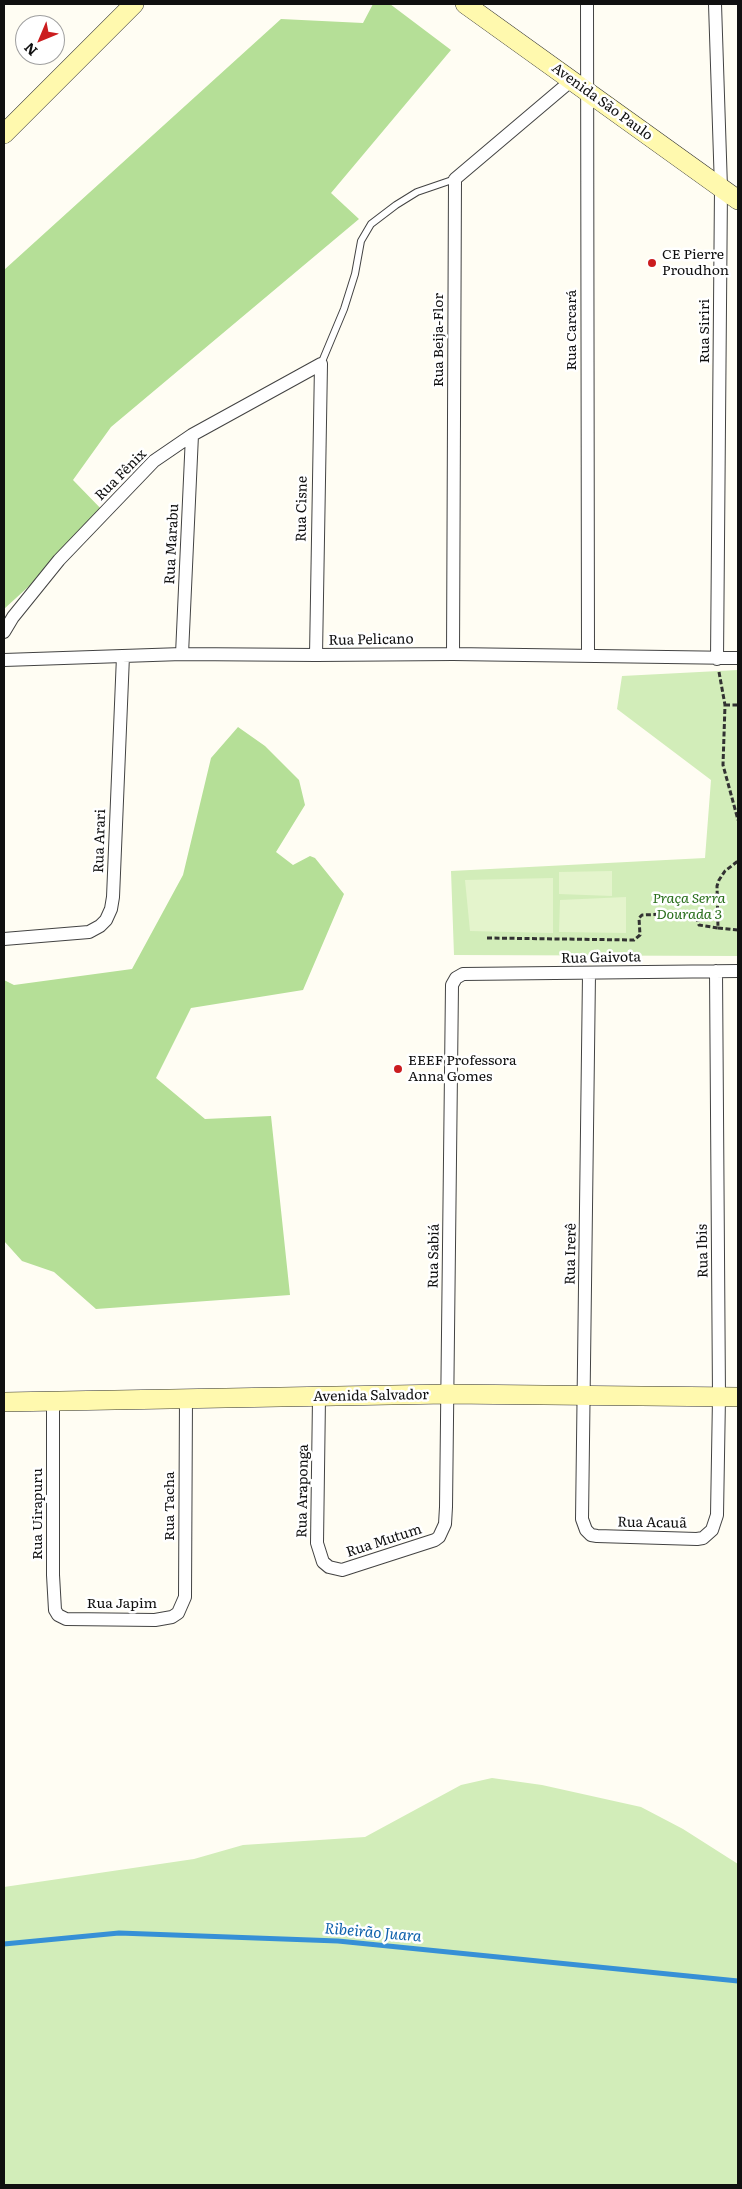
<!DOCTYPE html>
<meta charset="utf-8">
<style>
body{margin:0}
#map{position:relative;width:742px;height:2189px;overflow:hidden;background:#fffdf3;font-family:Literata,serif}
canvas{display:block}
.frame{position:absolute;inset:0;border:5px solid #101010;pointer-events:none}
.north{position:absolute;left:15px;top:15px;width:50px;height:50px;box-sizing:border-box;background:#fff;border:1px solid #9f9f9f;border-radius:50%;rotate:225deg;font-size:14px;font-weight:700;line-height:20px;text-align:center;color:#101010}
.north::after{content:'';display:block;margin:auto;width:18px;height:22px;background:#cb1d1f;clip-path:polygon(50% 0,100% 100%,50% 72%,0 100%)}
</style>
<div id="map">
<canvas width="742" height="2189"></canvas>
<div class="frame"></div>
<div class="north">N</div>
</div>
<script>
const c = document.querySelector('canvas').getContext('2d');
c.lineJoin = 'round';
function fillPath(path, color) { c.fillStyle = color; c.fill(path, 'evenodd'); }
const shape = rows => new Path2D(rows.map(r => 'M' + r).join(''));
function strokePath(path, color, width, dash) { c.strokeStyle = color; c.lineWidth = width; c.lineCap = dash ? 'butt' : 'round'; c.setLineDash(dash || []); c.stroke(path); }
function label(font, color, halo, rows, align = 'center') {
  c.font = font + ' Literata,serif'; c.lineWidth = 5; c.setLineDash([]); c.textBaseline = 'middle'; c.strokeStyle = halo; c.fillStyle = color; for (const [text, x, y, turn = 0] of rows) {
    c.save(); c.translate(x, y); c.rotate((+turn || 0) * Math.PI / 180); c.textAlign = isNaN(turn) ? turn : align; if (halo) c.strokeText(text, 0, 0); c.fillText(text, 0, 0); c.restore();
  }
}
fillPath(shape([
 [738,670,738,956,454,955,451,871,705,858,711,780,617,709,622,676],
 [492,1778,542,1785,641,1807,683,1829,738,1864,738,2185,4,2185,4,1887,194,1859,243,1845,365,1837,461,1785]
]), '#d2edb9');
fillPath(shape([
 [373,4,390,4,451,50,331,193,359,219,111,427,73,480,107,515,4,609,4,270,281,19,363,23],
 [238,727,265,746,299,780,305,805,276,852,293,865,310,856,315,858,344,894,303,990,191,1008,156,1078,205,1119,271,1116,290,1295,96,1309,54,1272,22,1261,4,1241,4,980,14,985,132,969,183,875,211,758]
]), '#b5df97');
fillPath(shape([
 [612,871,612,896,559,894,559,872],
 [553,878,553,933,470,931,465,880],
 [626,897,626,933,559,932,560,900]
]), '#e4f4cc');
strokePath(shape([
 [4,1944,119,1933,338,1941,738,1981]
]), '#3690d6', 5);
const lane = shape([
 [321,364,344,309,355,274,361,241,371,224,396,205,417,192,455,179]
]);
const street = shape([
 [587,4,588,656],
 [715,4,721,188,717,659],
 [4,632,13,617,59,560,154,461,192,435,321,364],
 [182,654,192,435],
 [453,654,455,179,572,80],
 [316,655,321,364],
 [4,660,182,654,316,655,453,654,738,658],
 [4,939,89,932,100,926,106,920,111,909,113,897,123,656],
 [589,974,582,1519,586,1530,591,1535,597,1536,697,1539,703,1538,712,1530,717,1515,719,1397,716,971],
 [319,1398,317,1543,323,1562,329,1567,342,1570,435,1540,439,1537,445,1524,446,1507,452,985,456,978,463,974,738,971],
 [53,1402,53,1575,55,1610,58,1615,66,1619,155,1620,172,1617,178,1613,185,1597,186,1398]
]);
const secondary = shape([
 [465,4,738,200],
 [4,134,134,4],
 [4,1402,447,1394,738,1397]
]);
strokePath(lane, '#434343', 8);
strokePath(street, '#434343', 14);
strokePath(secondary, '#323232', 20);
strokePath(shape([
 [719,672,725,705,723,765,738,820],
 [725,705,738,705],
 [718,928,738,930],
 [487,938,634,940,640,935,639,918,642,915,692,913,696,915,699,925,718,928,717,886,719,880,725,871,738,861]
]), '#323232', 3, [5, 2.5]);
strokePath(lane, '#fff', 6);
strokePath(street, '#fff', 12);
strokePath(secondary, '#fff9ae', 19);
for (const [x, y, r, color] of [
 [652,263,5,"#cb1d1f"],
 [398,1069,5,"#cb1d1f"]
]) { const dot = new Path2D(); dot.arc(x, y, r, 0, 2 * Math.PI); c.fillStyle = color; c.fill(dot); strokePath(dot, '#fff', 2); }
label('14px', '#101010', '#fff', [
 ["Avenida São Paulo",602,102,36],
 ["Rua Carcará",572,330,-90],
 ["Rua Siriri",705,331,-90],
 ["Rua Beija-Flor",439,340,-90],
 ["Rua Fênix",121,475,-45],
 ["Rua Cisne",302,509,-89],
 ["Rua Marabu",172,544,-87],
 ["Rua Pelicano",371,640,-1],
 ["Rua Arari",100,841,-88],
 ["Rua Gaivota",601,958,-1],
 ["Rua Ibis",703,1251,-91],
 ["Rua Irerê",571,1254,-89],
 ["Rua Sabiá",434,1256,-89],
 ["Avenida Salvador",371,1396,-1],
 ["Rua Araponga",303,1491,-89],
 ["Rua Tacha",170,1506,-90],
 ["Rua Uirapuru",38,1514,-90],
 ["Rua Acauã",652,1523,1],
 ["Rua Mutum",384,1541,-18],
 ["Rua Japim",122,1604]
]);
label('14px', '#101010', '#fff', [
 ["CE Pierre",662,255],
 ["Proudhon",662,271],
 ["EEEF Professora",408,1061],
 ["Anna Gomes",408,1077]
], 'left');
label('italic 14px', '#296e1b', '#fff', [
 ["Praça Serra",689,899],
 ["Dourada 3",689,915]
]);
label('italic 15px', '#0f61ac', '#fff', [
 ["Ribeirão Juara",373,1933,5]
]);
</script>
